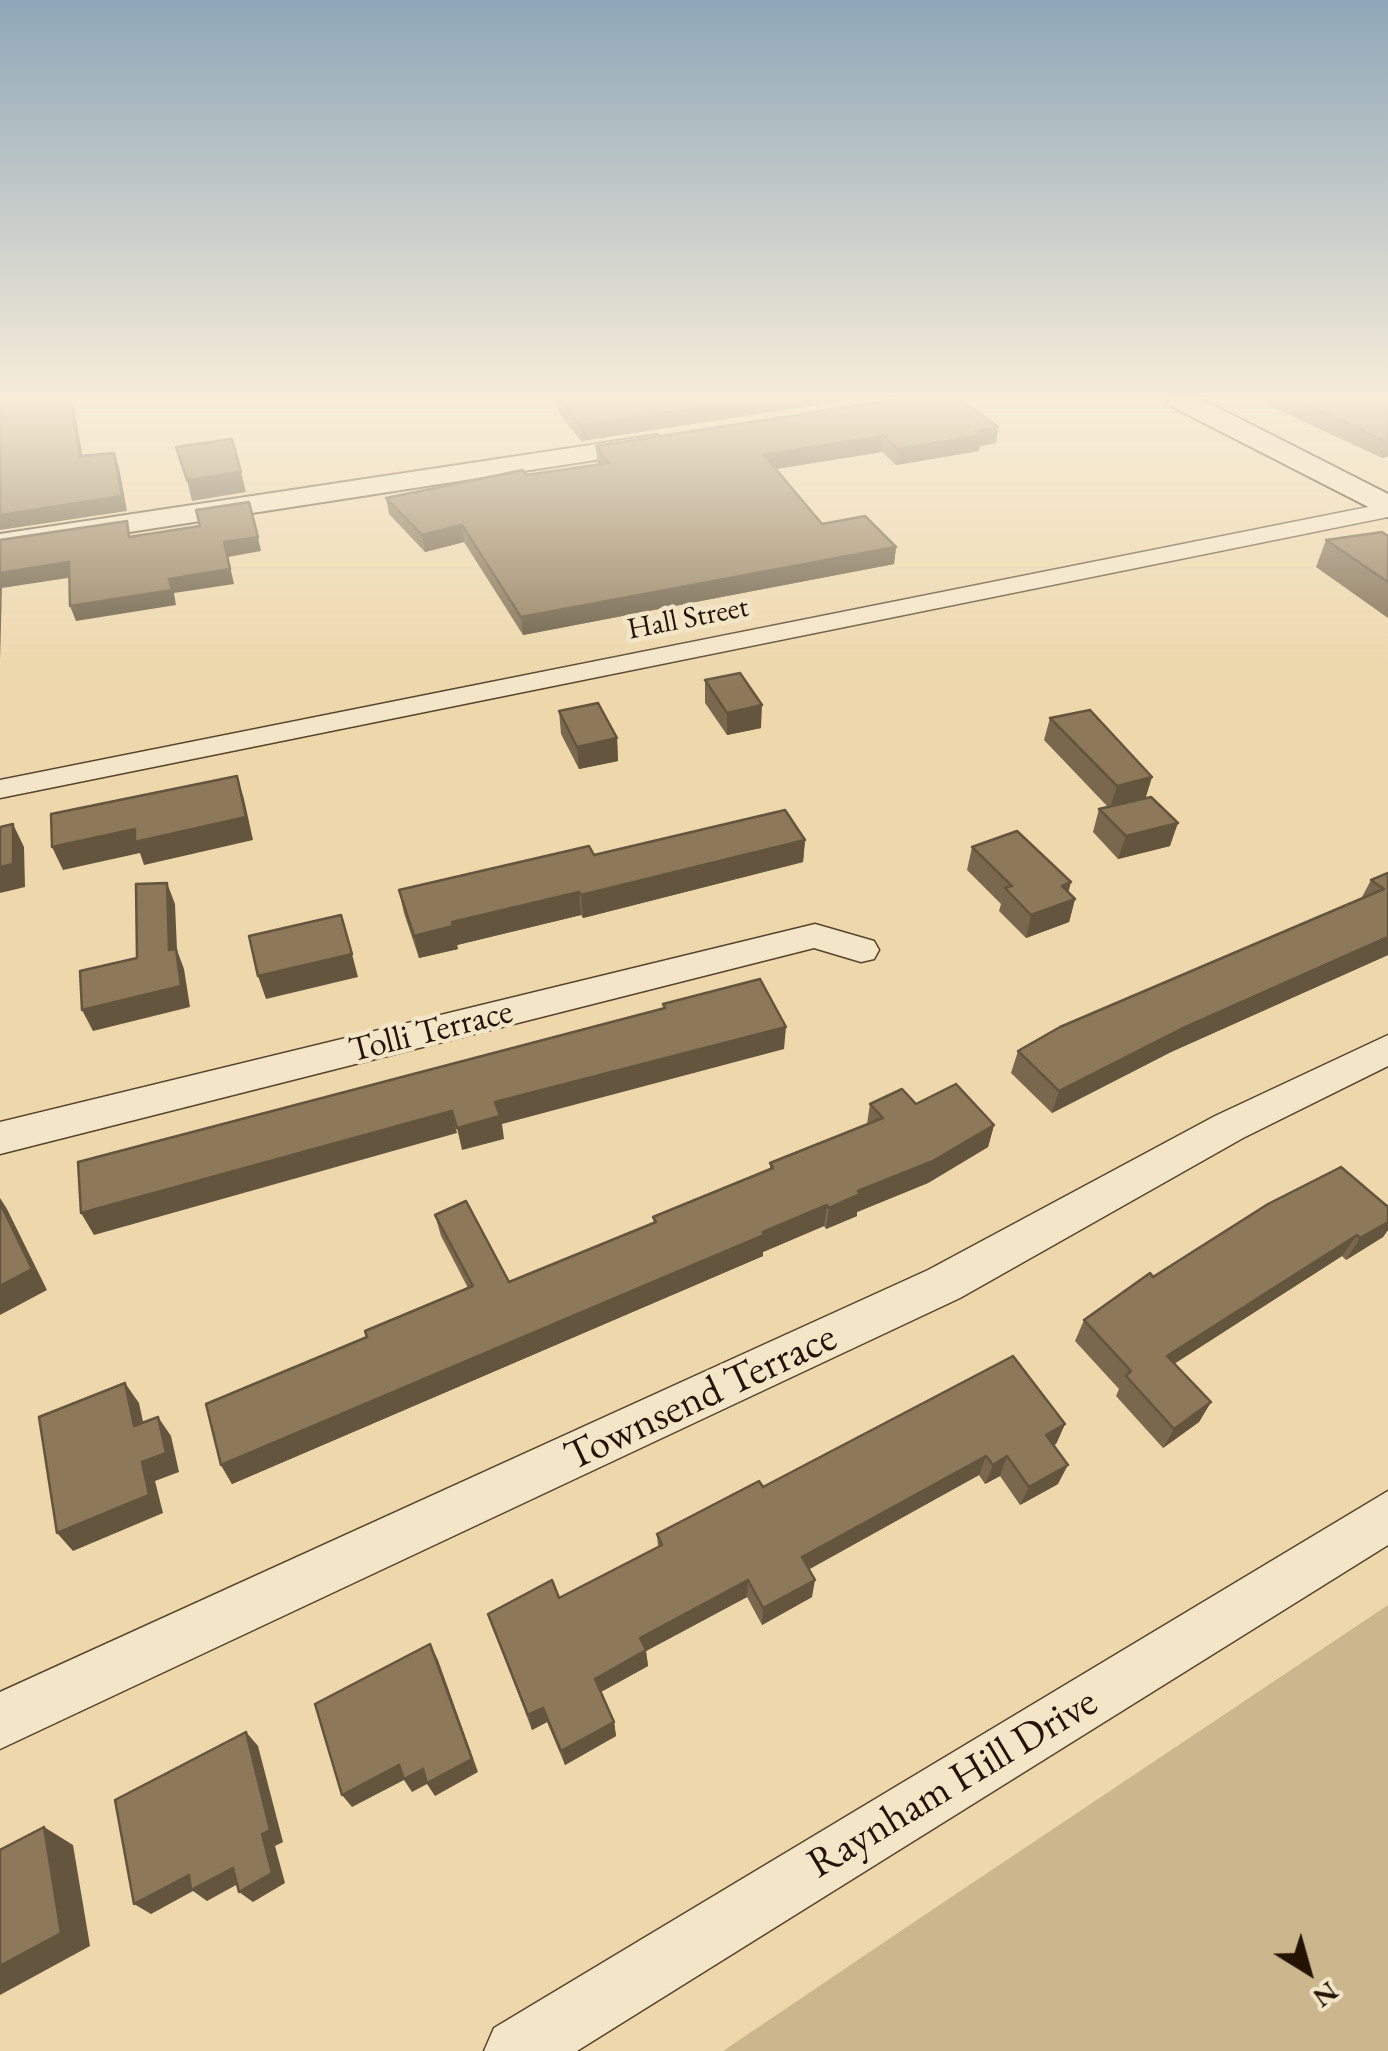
<!DOCTYPE html>
<style>
body{margin:0}
#map{position:relative;width:1388px;height:2051px;overflow:hidden;background:#edd7ab;font-family:"EB Garamond",serif}
canvas{display:block}
.north{position:absolute;left:1258px;top:1921px;width:100px;height:100px;-webkit-text-stroke:8px #f3e5c8;paint-order:stroke;rotate:143deg;font-size:28px;font-weight:700;line-height:40px;text-align:center;color:#241301}
.north::after{content:'';display:block;margin:auto;width:35px;height:45px;background:#241301;clip-path:polygon(50% 0,100% 100%,50% 72%,0 100%)}
</style>
<div id="map">
<canvas width="1388" height="2051"></canvas>
<div class="north">N</div>
</div>
<script>
const c = document.querySelector('canvas').getContext('2d');
c.lineJoin = 'round';
function fillPath(path, color) { c.fillStyle = color; c.fill(path, 'evenodd'); }
const shape = rows => new Path2D(rows.map(r => 'M' + r).join(''));
function strokePath(path, color, width, dash) { c.strokeStyle = color; c.lineWidth = width; c.lineCap = dash ? 'butt' : 'round'; c.setLineDash(dash || []); c.stroke(path); }
function label(font, color, halo, rows, align = 'center') {
  c.font = font + ' "EB Garamond",serif'; c.lineWidth = 9; c.setLineDash([]); c.textBaseline = 'middle'; c.strokeStyle = halo; c.fillStyle = color; for (const [text, x, y, turn = 0] of rows) {
    c.save(); c.translate(x, y); c.rotate((+turn || 0) * Math.PI / 180); c.textAlign = isNaN(turn) ? turn : align; if (halo) c.strokeText(text, 0, 0); c.fillText(text, 0, 0); c.restore();
  }
}
fillPath(shape([
 [1388,1605,1388,2051,723,2051,926,1914]
]), '#cbb68e');
const minor = shape([
 [1388,503,1388,517,0,798,0,780,1388,503],
 [815,924,874,941,879,950,874,959,861,962,814,948,0,1154,0,1122,815,924],
 [1388,1035,1388,1066,1243,1138,960,1298,0,1749,0,1692,928,1270,1215,1116,1388,1035],
 [1388,1491,1388,1545,577,2051,484,2051,494,2028,1388,1491]
]);
const tertiary = shape([
 [657,435,670,443,666,449,0,552,0,534,657,435]
]);
const secondary = shape([
 [1167,400,1203,400,1388,494,1388,517,1171,406,1167,400]
]);
strokePath(minor, '#56442c', 3);
strokePath(tertiary, '#56442c', 4);
strokePath(secondary, '#241301', 4);
fillPath(minor, '#f3e5c8');
fillPath(tertiary, '#f3e5c8');
fillPath(secondary, '#f3e5c8');
fillPath(shape([
 [558,400,849,400,581,441,559,413],
 [1258,400,1388,400,1388,456,1382,458],
 [998,427,996,443,980,446,979,451,896,465,882,452,776,469,822,524,896,547,894,564,523,635,464,542,425,552,389,514,386,498,599,465,597,462,596,446],
 [1388,536,1388,618,1316,567,1326,540],
 [705,680,761,728,727,735,705,703],
 [559,711,617,738,618,761,579,769,561,734],
 [1050,718,1152,777,1145,798,1170,846,1118,859,1093,832,1099,809,1108,807,1044,740],
 [805,840,803,862,583,918,581,915,457,945,458,949,419,958,404,913,399,890,594,855],
 [972,847,1068,892,1075,899,1069,922,1026,938,999,911,1001,904,967,870],
 [1388,873,1388,955,1171,1052,1052,1113,1011,1073,1018,1051,1361,899,1371,880],
 [870,1104,916,1104,994,1125,988,1147,928,1183,857,1212,857,1216,826,1229,824,1226,763,1252,763,1256,232,1484,221,1465,367,1337,468,1288,441,1236,435,1215,509,1282,654,1224,653,1217,770,1170,770,1163,867,1124],
 [1388,1207,1388,1230,1383,1237,1346,1260,1342,1256,1174,1364,1211,1402,1199,1422,1163,1448,1116,1396,1119,1389,1075,1341,1084,1320,1153,1277],
 [1065,1424,1056,1444,1053,1445,1058,1484,1020,1505,1000,1476,985,1484,979,1475,809,1569,812,1597,762,1625,747,1597,646,1651,648,1666,601,1692,614,1722,616,1736,565,1765,547,1722,532,1730,488,1614,559,1598,658,1547,657,1534,763,1487]
]), '#79684d');
fillPath(shape([
 [71,400,73,400,85,470,80,456],
 [749,400,849,400,581,441,580,425],
 [998,427,996,443,980,446,979,451,896,465,898,449],
 [883,436,882,452,763,471,764,455],
 [1388,443,1388,456,1382,458],
 [114,453,119,467,127,511,0,530,0,515],
 [241,472,246,492,192,501,187,480],
 [462,525,464,542,425,552,422,535],
 [258,537,261,551,228,557,234,584,174,593,176,605,76,621,70,606,169,579,224,542],
 [896,547,894,564,523,635,521,617],
 [69,562,74,577,2,588,0,660,0,573],
 [762,705,761,728,727,735,727,713],
 [617,738,618,761,579,769,577,747],
 [237,776,244,799,253,840,144,865,140,853,63,870,52,847,135,829],
 [1152,777,1145,800,1110,808,1117,786],
 [1178,823,1170,846,1118,859,1126,836],
 [13,824,24,847,25,887,0,893,0,867],
 [805,840,803,862,583,918,581,895],
 [1071,882,1066,902,1075,899,1069,922,1026,938,1031,915,1062,886],
 [167,883,175,904,177,950,184,969,190,1007,93,1031,82,1010,169,950],
 [579,892,581,915,457,945,458,949,419,958,414,936,452,922],
 [1388,937,1388,955,1171,1052,1052,1113,1059,1091,1181,1029],
 [352,954,358,977,266,999,258,976],
 [786,1027,784,1049,502,1124,504,1139,462,1150,457,1128,495,1102],
 [452,1111,457,1133,94,1235,81,1213],
 [994,1125,988,1147,928,1183,857,1212,857,1216,826,1229,829,1208,858,1191],
 [0,1198,7,1209,47,1290,0,1315],
 [827,1205,824,1226,763,1252,763,1256,232,1484,221,1465],
 [1388,1222,1388,1230,1383,1237,1346,1260,1360,1238],
 [1357,1235,1342,1256,1155,1376,1167,1356],
 [125,1383,139,1403,148,1445,134,1426],
 [1211,1402,1199,1422,1163,1448,1174,1429],
 [158,1417,171,1436,179,1472,155,1481,163,1513,73,1551,57,1533,142,1462],
 [1065,1424,1056,1444,1037,1454,1046,1435],
 [986,1456,979,1475,799,1575,802,1557],
 [1007,1456,1000,1476,985,1484,993,1465],
 [1068,1465,1058,1484,1020,1505,1029,1487],
 [748,1580,747,1597,646,1651,648,1666,597,1694,595,1679,640,1638],
 [815,1580,812,1597,762,1625,763,1608],
 [430,1644,438,1660,478,1772,435,1796,427,1784,412,1792,404,1780,352,1807,342,1795],
 [543,1708,547,1722,532,1730,528,1715],
 [614,1722,616,1736,565,1765,561,1751],
 [246,1732,258,1746,283,1842,275,1846,285,1883,253,1902,239,1892,262,1834],
 [44,1827,73,1845,90,1946,0,1995,0,1966],
 [233,1868,247,1879,207,1901,193,1891,151,1914,134,1904,189,1875]
]), '#63553e');
const building = shape([
 [0,400,71,400,80,456,114,453,122,496,0,515,0,400],
 [560,400,749,400,580,425,560,400],
 [894,400,962,400,998,427,976,431,982,435,898,449,883,436,764,455,822,524,865,516,896,547,521,617,462,525,422,535,386,498,523,470,526,475,609,463,596,446,894,400],
 [1296,400,1388,400,1388,442,1296,400],
 [232,439,241,472,187,480,176,447,232,439],
 [249,502,258,537,224,542,230,569,169,579,172,590,70,606,69,562,0,573,0,540,127,521,129,537,200,526,196,510,249,502],
 [1382,532,1388,536,1388,582,1326,540,1382,532],
 [740,673,762,705,727,713,705,680,740,673],
 [598,703,617,738,577,747,559,711,598,703],
 [1090,710,1152,777,1117,786,1050,718,1090,710],
 [237,776,246,817,135,842,135,829,52,847,51,814,237,776],
 [1151,797,1178,823,1126,836,1099,809,1151,797],
 [785,810,805,840,581,895,579,892,452,922,453,926,414,936,399,890,589,846,594,855,785,810],
 [13,824,13,864,0,867,0,827,13,824],
 [1017,831,1071,882,1062,886,1075,899,1031,915,1005,888,1012,886,972,847,1017,831],
 [1388,873,1388,937,1181,1029,1059,1091,1018,1051,1060,1027,1384,889,1371,880,1388,873],
 [167,883,169,950,176,949,181,986,82,1010,80,971,137,958,136,884,167,883],
 [341,915,352,954,258,976,249,936,341,915],
 [760,979,786,1027,495,1102,500,1116,457,1128,452,1111,81,1213,78,1162,665,1008,663,1004,760,979],
 [956,1084,994,1125,933,1161,858,1191,860,1194,829,1208,827,1205,763,1232,764,1235,221,1465,206,1404,367,1337,365,1331,473,1286,435,1215,466,1201,509,1282,656,1222,653,1217,773,1168,770,1163,883,1118,870,1104,902,1089,916,1104,956,1084],
 [1341,1167,1388,1207,1388,1222,1360,1238,1357,1235,1167,1356,1211,1402,1174,1429,1126,1376,1131,1371,1084,1320,1150,1273,1153,1277,1268,1204,1341,1167],
 [0,1203,32,1269,0,1286,0,1203],
 [1013,1356,1065,1424,1046,1435,1068,1465,1029,1487,1007,1456,993,1465,986,1456,802,1557,815,1580,763,1608,748,1580,640,1638,646,1650,595,1679,614,1722,561,1751,543,1708,528,1715,488,1614,552,1580,559,1598,662,1545,657,1534,759,1481,763,1487,1013,1356],
 [125,1383,134,1426,158,1417,166,1453,142,1462,149,1495,57,1533,39,1417,125,1383],
 [430,1644,472,1759,427,1783,423,1769,404,1779,399,1765,342,1795,315,1704,430,1644],
 [246,1732,270,1830,262,1834,272,1873,239,1892,233,1868,191,1890,189,1875,134,1904,115,1800,246,1732],
 [44,1827,61,1933,0,1966,0,1850,44,1827]
]);
fillPath(building, '#8d7959');
strokePath(building, '#63553e', 2.5);
const sky = c.createLinearGradient(0, 0, 0, 687);
sky.addColorStop(0, '#8fa7b8');
sky.addColorStop(0.58, '#f7edd9');
sky.addColorStop(1, '#f7edd900');
c.fillStyle = sky;
c.fillRect(0, 0, 1388, 687);
label('30px', '#241301', '#f3e5c8', [
 ["Hall Street",688,619,-11]
]);
label('35px', '#241301', '#f3e5c8', [
 ["Tolli Terrace",431,1032,-14]
]);
label('42px', '#241301', '#f3e5c8', [
 ["Townsend Terrace",701,1398,-25],
 ["Raynham Hill Drive",953,1784,-31]
]);
</script>
